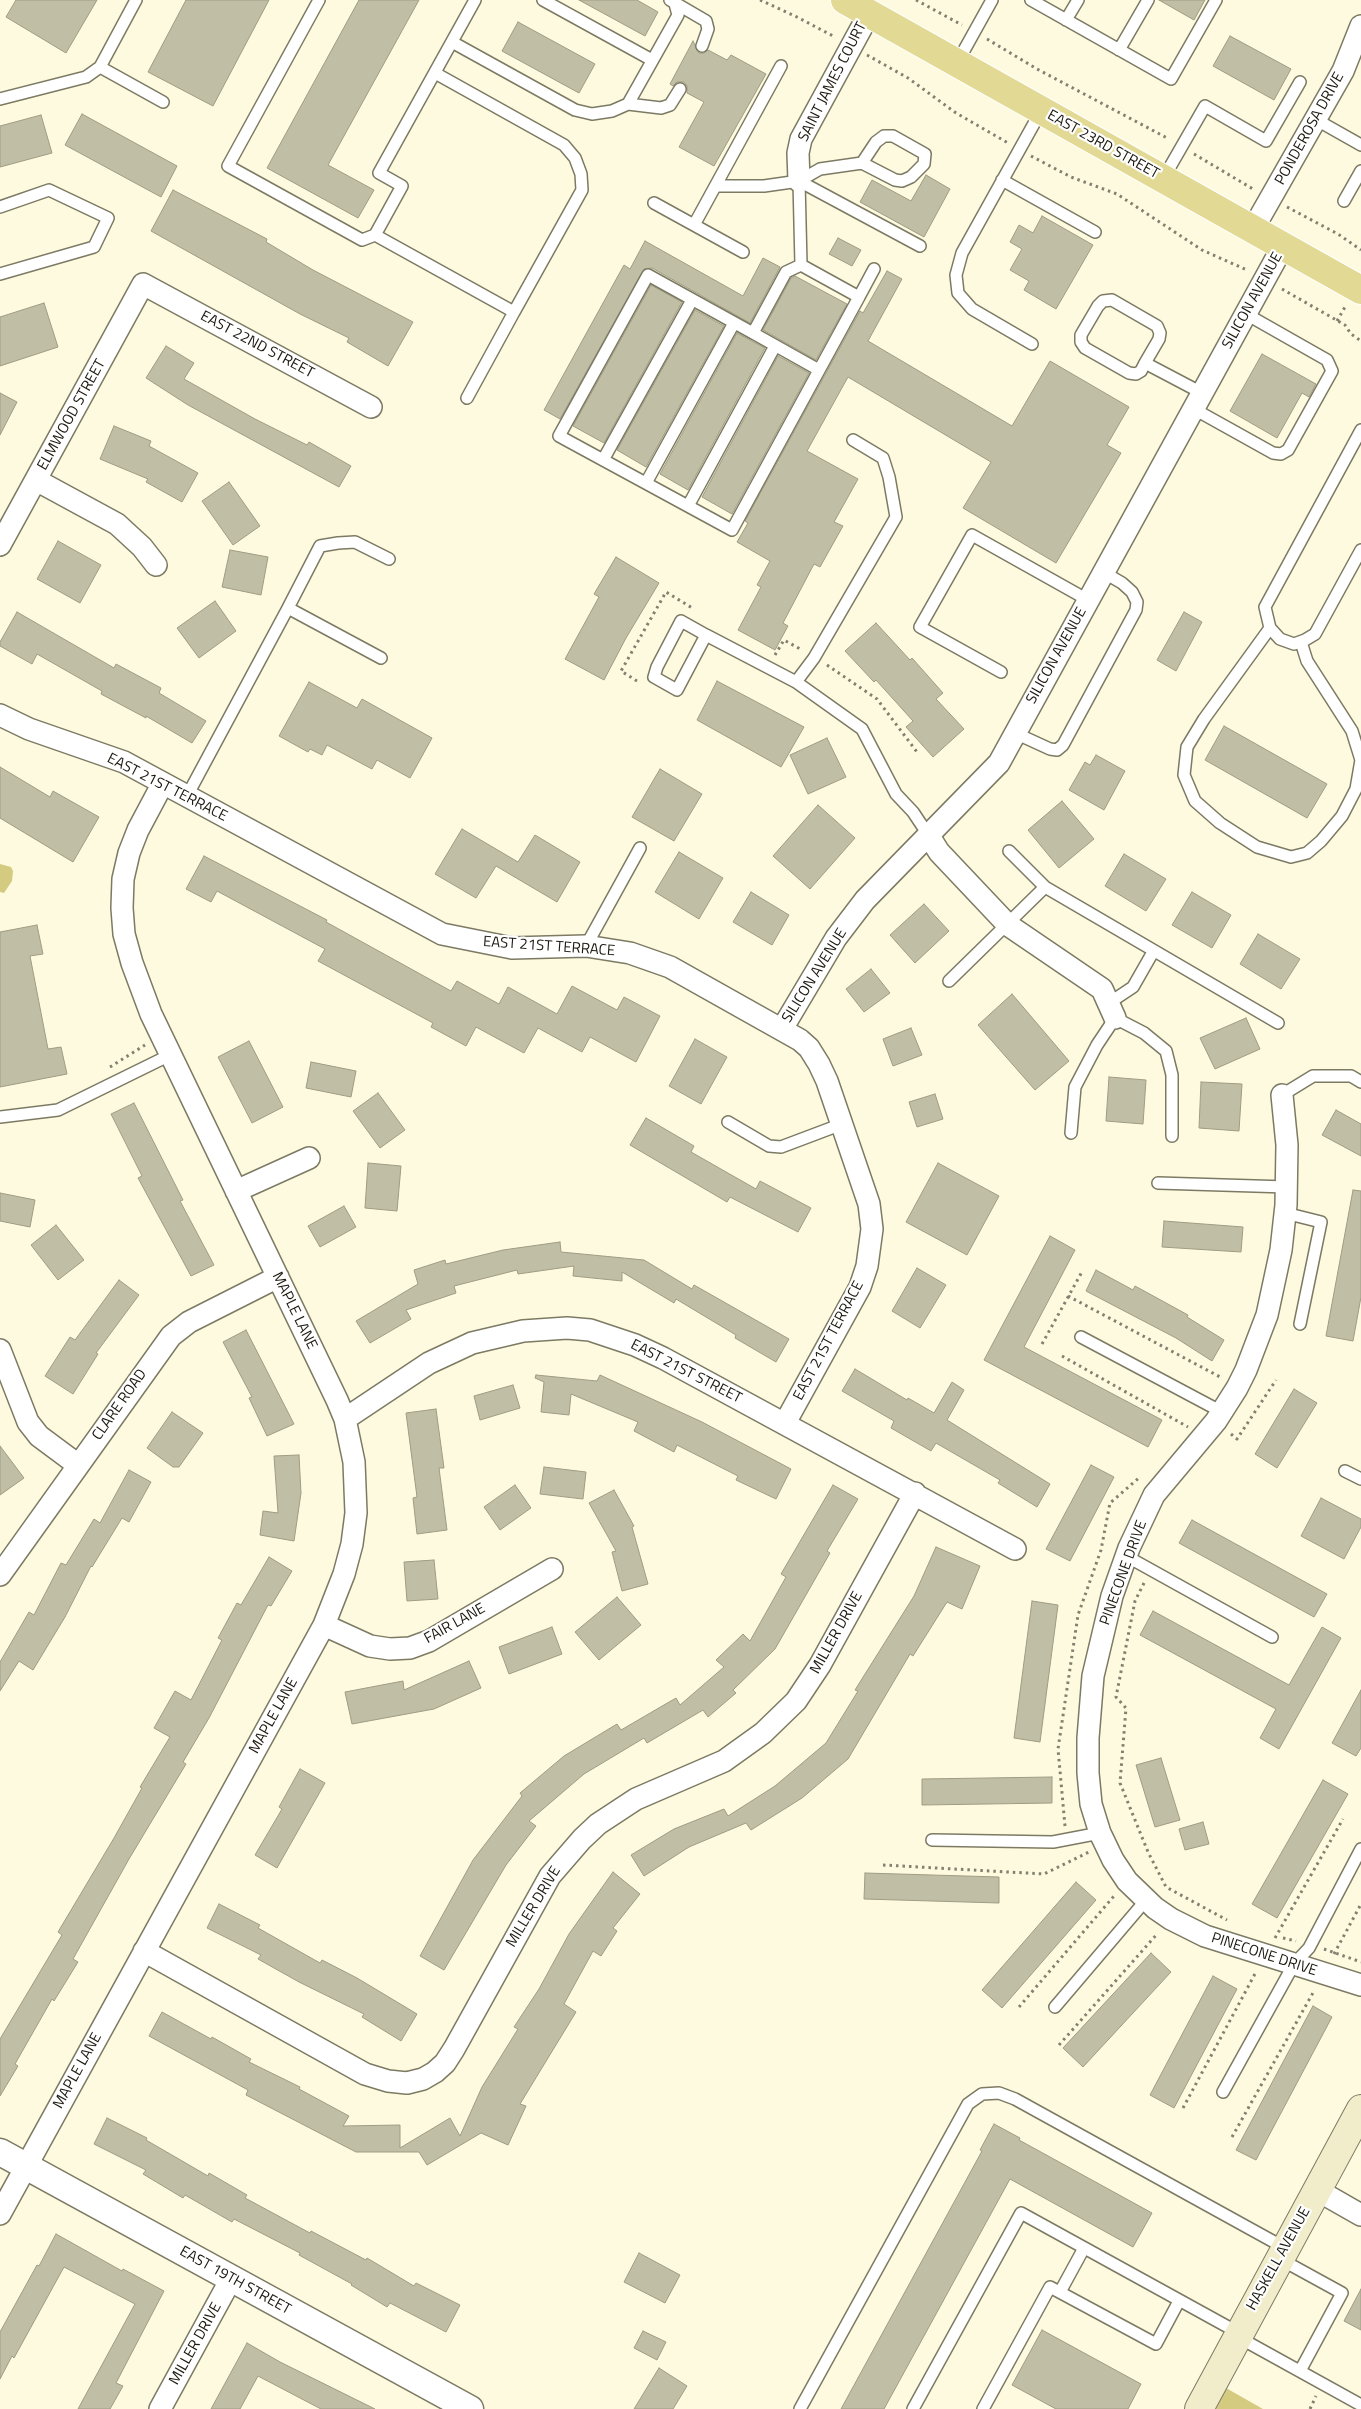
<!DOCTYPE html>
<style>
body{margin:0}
canvas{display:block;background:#fdfae0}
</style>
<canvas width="1361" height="2409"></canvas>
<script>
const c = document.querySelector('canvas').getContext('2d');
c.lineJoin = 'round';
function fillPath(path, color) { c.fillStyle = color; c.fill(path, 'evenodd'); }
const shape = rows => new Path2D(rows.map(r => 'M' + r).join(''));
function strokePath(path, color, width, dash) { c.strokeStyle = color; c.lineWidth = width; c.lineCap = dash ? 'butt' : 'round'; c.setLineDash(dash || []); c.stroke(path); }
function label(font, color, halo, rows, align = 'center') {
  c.font = font + ' "Titillium Web",sans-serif'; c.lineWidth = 4.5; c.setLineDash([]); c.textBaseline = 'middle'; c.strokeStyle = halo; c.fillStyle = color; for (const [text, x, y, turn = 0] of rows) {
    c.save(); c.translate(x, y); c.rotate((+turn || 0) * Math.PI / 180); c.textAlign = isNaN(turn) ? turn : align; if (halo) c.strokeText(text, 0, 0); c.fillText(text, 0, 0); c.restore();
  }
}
fillPath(shape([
 [0,864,11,867,13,871,12,881,4,893,0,892],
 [1226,2388,1263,2409,1216,2409]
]), '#d4cb81');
const building = shape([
 [16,0,97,0,66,53,6,17,16,0],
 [186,0,269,0,213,106,148,72,186,0],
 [359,0,419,0,328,165,374,190,358,218,267,168,359,0],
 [579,0,637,0,658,12,645,36,579,0],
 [1159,0,1205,0,1194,20,1159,0],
 [518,22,595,64,579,93,502,51,518,22],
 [1230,36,1291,69,1274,100,1213,66,1230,36],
 [693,41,699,53,704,53,708,50,727,60,731,55,766,74,714,166,679,147,704,102,687,93,687,86,684,82,677,82,673,86,670,84,693,41],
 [82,114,177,166,161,197,65,145,82,114],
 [41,115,52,153,0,167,0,126,41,115],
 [926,175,950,189,924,237,860,202,872,180,911,201,926,175],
 [173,190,267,239,266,242,313,270,413,322,388,366,347,342,349,338,300,314,151,231,173,190],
 [1042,216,1093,245,1056,309,1024,290,1029,281,1010,270,1022,249,1010,242,1019,225,1033,233,1042,216],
 [838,238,861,250,852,266,829,254,838,238],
 [645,241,743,296,763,258,780,267,750,323,652,268,644,269,560,419,544,410,624,265,630,269,645,241],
 [887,271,902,279,868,341,1012,426,1050,361,1129,407,1107,445,1121,453,1056,563,963,508,991,462,848,377,807,451,858,479,834,522,843,526,820,567,814,564,783,623,788,626,775,650,738,630,761,587,757,585,770,561,737,542,748,523,745,521,860,311,863,313,887,271],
 [795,276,847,304,816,360,763,330,791,278,795,276],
 [651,285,682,302,604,443,573,426,651,285],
 [44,303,58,347,0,366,0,317,44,303],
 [695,310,724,326,646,467,617,450,695,310],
 [737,333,765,348,688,490,660,474,737,333],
 [166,346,194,363,184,379,255,419,307,445,309,442,351,466,339,487,188,405,146,378,166,346],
 [1262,354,1316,384,1309,397,1302,393,1277,438,1230,411,1262,354],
 [778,356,809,373,732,514,702,497,778,356],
 [0,393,17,402,0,435,0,393],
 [114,426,151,441,149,446,198,473,182,502,146,482,148,479,100,459,114,426],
 [229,482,260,526,233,545,202,501,229,482],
 [58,541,101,565,80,603,37,579,58,541],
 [230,550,268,557,261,595,222,587,230,550],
 [616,557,659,583,626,638,604,680,565,659,599,597,594,594,616,557],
 [215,601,236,631,199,658,177,628,215,601],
 [17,612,114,668,116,664,161,688,159,693,206,721,192,743,146,716,146,718,101,694,102,691,37,654,32,664,0,646,0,642,17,612],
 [1184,612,1202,622,1176,671,1157,660,1184,612],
 [876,623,910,660,912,658,943,693,936,699,964,729,933,757,906,727,913,721,876,680,874,682,845,651,876,623],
 [717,681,804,727,781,767,697,720,717,681],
 [309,682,357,708,362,699,432,738,410,778,377,760,372,769,327,745,322,755,310,749,308,752,279,736,309,682],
 [1224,726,1327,784,1307,818,1205,760,1224,726],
 [827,738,846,777,808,794,790,755,827,738],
 [1096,755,1125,771,1104,810,1069,790,1085,762,1090,765,1096,755],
 [0,767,50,797,53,791,99,817,73,862,0,818,0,767],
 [660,769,702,794,674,841,632,817,660,769],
 [1062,801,1094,839,1059,868,1028,830,1062,801],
 [818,805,855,838,810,889,773,856,818,805],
 [462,829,518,862,535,835,580,862,557,902,496,866,476,898,435,874,462,829],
 [679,852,723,878,699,919,655,892,679,852],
 [1124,854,1166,879,1146,911,1105,886,1124,854],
 [204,856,327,920,326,922,451,991,457,981,499,1004,508,987,557,1014,572,986,617,1010,624,997,660,1016,636,1062,590,1037,582,1052,538,1028,524,1053,476,1027,466,1046,431,1027,433,1023,318,961,325,949,217,891,211,902,186,889,204,856],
 [751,892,789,915,772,945,733,922,751,892],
 [1192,892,1231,915,1212,948,1172,925,1192,892],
 [924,904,949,931,915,963,890,935,924,904],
 [37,925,43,954,30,956,48,1049,61,1047,67,1074,0,1087,0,932,37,925],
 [1258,934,1300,959,1281,989,1240,964,1258,934],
 [871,969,890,993,864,1012,846,989,871,969],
 [1012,994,1069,1061,1035,1090,978,1025,1012,994],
 [1246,1018,1260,1049,1215,1069,1200,1038,1246,1018],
 [911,1028,922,1055,893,1066,883,1039,911,1028],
 [695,1039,727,1057,701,1104,669,1086,695,1039],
 [249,1041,283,1107,252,1123,218,1057,249,1041],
 [311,1062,356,1071,351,1097,306,1088,311,1062],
 [1109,1077,1146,1080,1143,1124,1106,1121,1109,1077],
 [1201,1082,1242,1084,1239,1131,1199,1128,1201,1082],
 [378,1093,405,1130,380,1148,353,1111,378,1093],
 [935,1094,943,1119,917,1127,909,1102,935,1094],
 [134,1103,183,1200,180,1201,214,1265,191,1276,138,1178,142,1176,111,1114,134,1103],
 [1336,1110,1361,1124,1361,1156,1322,1135,1336,1110],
 [646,1118,694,1146,691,1152,756,1189,760,1181,811,1208,798,1232,730,1197,727,1202,630,1145,646,1118],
 [368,1163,401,1166,397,1211,365,1208,368,1163],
 [938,1163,999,1196,967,1255,906,1222,938,1163],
 [1353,1190,1361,1191,1361,1297,1353,1341,1326,1336,1353,1190],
 [0,1193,35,1200,30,1227,0,1221,0,1193],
 [344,1206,356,1227,320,1247,308,1226,344,1206],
 [1164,1221,1243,1227,1241,1252,1162,1247,1164,1221],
 [56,1225,84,1260,58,1280,31,1245,56,1225],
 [1050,1236,1075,1250,1024,1347,1162,1420,1148,1447,984,1360,1050,1236],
 [560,1242,561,1252,644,1260,692,1289,694,1285,789,1339,776,1362,735,1338,736,1335,676,1299,674,1303,622,1272,622,1281,573,1276,574,1266,518,1274,517,1270,454,1286,456,1293,406,1310,411,1319,370,1343,356,1321,418,1284,414,1270,445,1260,446,1264,503,1250,560,1242],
 [917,1268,946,1285,920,1328,892,1311,917,1268],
 [1096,1270,1133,1290,1135,1286,1188,1315,1187,1317,1224,1340,1212,1361,1176,1338,1086,1291,1096,1270],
 [119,1280,139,1295,96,1353,98,1354,73,1394,45,1376,70,1337,75,1340,119,1280],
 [246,1330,294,1424,267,1436,249,1398,252,1397,223,1342,246,1330],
 [855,1369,907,1400,908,1398,934,1413,952,1382,964,1390,947,1420,1050,1484,1037,1507,998,1483,1000,1480,936,1443,931,1451,891,1428,894,1421,842,1391,855,1369],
 [536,1375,597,1381,600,1375,702,1422,791,1469,776,1499,736,1480,738,1476,677,1445,674,1452,634,1431,638,1422,571,1394,569,1415,541,1412,544,1382,535,1378,536,1375],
 [513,1385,520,1408,480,1420,474,1396,513,1385],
 [1294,1389,1317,1403,1277,1468,1255,1454,1294,1389],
 [436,1409,444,1468,439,1468,447,1530,417,1534,413,1498,417,1497,406,1413,436,1409],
 [172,1412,203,1433,179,1467,173,1467,147,1448,172,1412],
 [0,1446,24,1478,0,1495,0,1446],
 [299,1455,301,1493,294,1541,260,1535,263,1511,278,1513,274,1456,299,1455],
 [1091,1465,1114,1477,1070,1561,1046,1549,1091,1465],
 [544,1467,586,1472,583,1499,540,1494,544,1467],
 [129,1470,151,1482,129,1522,122,1518,92,1567,91,1566,65,1617,33,1670,19,1661,0,1691,0,1662,29,1612,34,1615,61,1563,66,1565,94,1519,100,1523,129,1470],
 [515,1485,531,1508,500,1530,484,1507,515,1485],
 [833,1485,858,1499,827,1551,830,1553,775,1649,733,1690,736,1693,708,1717,703,1710,647,1743,644,1738,584,1774,529,1821,536,1826,506,1865,444,1970,420,1956,473,1860,522,1796,520,1793,564,1756,617,1724,621,1730,676,1698,680,1705,724,1667,716,1660,743,1634,750,1641,786,1577,781,1574,833,1485],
 [614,1490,634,1526,632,1527,648,1584,622,1591,612,1552,616,1551,589,1503,614,1490],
 [1321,1498,1361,1519,1361,1527,1344,1559,1301,1536,1321,1498],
 [1192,1520,1327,1594,1314,1617,1179,1543,1192,1520],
 [936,1547,980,1566,962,1609,947,1602,913,1656,910,1654,848,1759,802,1798,751,1830,746,1823,689,1847,644,1876,631,1855,674,1829,724,1809,728,1816,775,1786,826,1743,858,1691,855,1690,914,1596,936,1547],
 [269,1557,292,1571,271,1606,268,1605,209,1718,183,1762,186,1764,129,1859,73,1959,78,1962,54,2001,52,1999,15,2064,18,2066,0,2096,0,2039,62,1935,58,1932,114,1838,142,1788,140,1787,170,1737,154,1728,175,1691,191,1700,222,1640,218,1638,237,1603,241,1605,269,1557],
 [434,1560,438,1599,407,1601,404,1562,434,1560],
 [617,1597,641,1625,599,1660,575,1632,617,1597],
 [1032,1601,1058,1605,1040,1742,1014,1738,1032,1601],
 [1153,1611,1289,1685,1322,1627,1341,1638,1279,1749,1260,1738,1276,1709,1140,1635,1153,1611],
 [552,1627,562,1654,509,1674,499,1647,552,1627],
 [469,1661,481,1688,434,1709,352,1724,345,1692,403,1681,404,1690,469,1661],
 [1361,1690,1361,1748,1356,1756,1332,1743,1361,1690],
 [1161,1758,1180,1820,1155,1827,1136,1765,1161,1758],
 [300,1769,325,1783,277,1868,255,1855,282,1809,279,1807,300,1769],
 [1052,1777,1052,1803,922,1805,922,1779,1052,1777],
 [1323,1780,1348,1794,1277,1918,1252,1904,1323,1780],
 [1203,1822,1209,1844,1185,1850,1179,1829,1203,1822],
 [613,1872,640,1894,613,1928,617,1931,601,1956,593,1951,564,2004,576,2012,520,2104,526,2106,508,2145,481,2133,427,2165,419,2152,356,2152,246,2095,248,2090,149,2036,162,2012,211,2039,212,2037,251,2059,249,2062,300,2087,299,2089,349,2116,343,2126,400,2125,400,2148,450,2118,460,2136,482,2087,518,2029,514,2027,539,1989,569,1934,613,1872],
 [865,1873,999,1877,999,1903,864,1899,865,1873],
 [1076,1882,1096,1900,1002,2008,982,1990,1076,1882],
 [219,1904,260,1925,258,1928,320,1963,322,1960,357,1978,417,2014,401,2041,362,2017,364,2014,299,1982,258,1959,261,1955,207,1928,219,1904],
 [1151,1953,1171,1972,1083,2067,1063,2048,1151,1953],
 [1213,1976,1237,1989,1174,2108,1150,2095,1213,1976],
 [1313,2006,1332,2017,1256,2160,1236,2150,1313,2006],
 [107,2118,147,2138,146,2140,208,2176,209,2173,247,2195,245,2198,310,2233,311,2231,366,2260,367,2258,414,2286,416,2283,460,2305,446,2332,390,2303,387,2307,351,2285,352,2284,299,2255,300,2253,234,2219,232,2222,185,2195,183,2198,143,2174,146,2170,94,2144,107,2118],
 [994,2124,1020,2138,1019,2140,1152,2213,1133,2247,1010,2179,884,2409,841,2409,982,2151,980,2150,994,2124],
 [56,2234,122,2271,123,2269,164,2291,116,2383,123,2386,110,2409,78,2409,135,2304,64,2267,14,2358,12,2356,0,2379,0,2332,37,2265,39,2266,56,2234],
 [639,2253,680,2275,665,2303,624,2282,639,2253],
 [1361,2289,1361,2330,1344,2321,1361,2289],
 [1042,2330,1141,2384,1128,2409,1056,2409,1012,2385,1042,2330],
 [643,2331,666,2342,657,2360,634,2348,643,2331],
 [247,2343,280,2362,375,2409,321,2409,258,2376,240,2409,211,2409,247,2343],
 [659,2368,687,2386,673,2409,634,2409,659,2368]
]);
fillPath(building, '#c0bea4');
strokePath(building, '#9f9c84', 1);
const service = shape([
 [319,0,228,166,362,240,375,235],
 [543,0,652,60],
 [670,0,706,21,708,29,702,46],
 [1031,0,1171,79,1216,0],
 [1066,20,1078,0],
 [452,42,575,110,592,114,612,111,628,104,678,15,674,0],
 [1119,50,1148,0],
 [957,63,992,0],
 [100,67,163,102],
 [435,73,564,145,575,158,581,174,582,190,514,312,375,235,402,186,379,173,475,0],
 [0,99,86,77,100,67,136,0],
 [628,104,661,108,670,105,680,89],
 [1315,119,1361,145],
 [1163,179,1205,106,1266,141,1300,82],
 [1002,180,1095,232],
 [799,181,801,265,859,297,732,530,559,436,648,275,753,333,786,272,801,265],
 [799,181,920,246],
 [716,186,764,186,799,181,820,169,862,163,895,180,902,181,911,177,924,164,925,154,893,136,884,136,876,142,862,163],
 [1344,201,1361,171],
 [654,203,743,252],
 [0,207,49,190,108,218,94,247,0,274],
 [694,225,781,66],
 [859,297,874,269],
 [753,333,819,370],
 [1032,344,972,309,958,293,956,275,962,253,1041,111],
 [1145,363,1141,371,1136,374,1129,373,1085,348,1081,342,1081,335,1098,306,1103,301,1112,300,1157,326,1160,333,1159,339,1145,363,1202,393],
 [467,398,514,312],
 [1194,409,1273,453,1281,454,1288,450,1332,371,1327,360,1246,314],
 [1361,430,1265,607,1270,628,1280,639,1294,644,1305,640,1315,634,1361,550],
 [853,440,883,458,889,477,896,517,814,658,796,682,862,729,896,794,913,812,929,836],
 [603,460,692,300],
 [646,483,734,323],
 [688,506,775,346],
 [288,608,320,546,338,543,355,542,389,559],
 [1270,628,1204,719,1187,747,1184,775,1195,801,1220,823,1257,847,1291,857,1307,853,1321,841,1342,816,1356,789,1361,760,1352,731,1307,661,1301,642],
 [706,635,677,690,654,677,657,667,681,621,706,635,796,682],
 [1001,672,920,627,972,535,1088,600],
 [1015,733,1050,749,1057,750,1063,745,1136,610,1137,602,1132,592,1122,583,1103,572],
 [187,796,288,608,381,658],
 [1009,851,1045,887,1278,1023],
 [586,946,640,848],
 [949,981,1045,887],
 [1109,1003,1133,987,1153,952],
 [1282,1095,1313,1076,1351,1076,1361,1082],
 [0,1117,58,1110,170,1055],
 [728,1122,769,1146,781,1147,842,1124],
 [1071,1133,1075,1087,1097,1045,1115,1018,1144,1033,1166,1051,1172,1075,1172,1136],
 [1158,1183,1287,1187],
 [1285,1213,1321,1222,1300,1324],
 [1081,1337,1222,1412],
 [1345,1471,1361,1479],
 [1126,1556,1272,1637],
 [932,1840,1053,1842,1100,1833],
 [1055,2007,1146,1900],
 [1223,2092,1294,1964,1309,1948,1361,1849],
 [1280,2259,1342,2293,1300,2371],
 [1060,2292,1084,2248],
 [1238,2337,1361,2405],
 [800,2409,968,2104,982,2094,999,2093,1015,2099,1285,2248],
 [913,2409,1021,2213,1239,2333],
 [983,2409,1050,2287,1156,2344,1179,2301]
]);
const minor = shape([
 [799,181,798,153,801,139,869,14],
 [1253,229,1343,71,1361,26],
 [36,480,117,524,142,547,156,565],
 [0,545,143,284,371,407],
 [0,715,29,729,124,762,442,934,512,948,586,946,630,953,670,967,800,1040,809,1048,819,1064,827,1081,869,1204,872,1229,867,1266,860,1287,785,1423],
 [929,836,939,852,1008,925,1102,989,1115,1018],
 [782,1029,836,938,865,900,999,763,1283,246],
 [1282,1095,1287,1145,1286,1205,1281,1250,1267,1315,1246,1370,1237,1388,1216,1421,1154,1495,1129,1548,1112,1596,1093,1676,1088,1738,1088,1773,1091,1804,1100,1833,1113,1860,1127,1881,1155,1908,1171,1919,1205,1936,1361,1985],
 [236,1191,309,1158],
 [0,1350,28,1422,39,1436,78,1465],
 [345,1419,429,1363,472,1343,523,1331,567,1328,590,1330,635,1345,663,1358,1015,1549],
 [0,1575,171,1336,189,1322,278,1277],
 [324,1625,370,1646,390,1649,410,1648,429,1641,552,1569],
 [144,1951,365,2074,388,2081,407,2083,423,2079,435,2072,445,2063,454,2049,550,1876,582,1839,598,1824,636,1799,724,1761,763,1733,796,1701,820,1665,915,1493],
 [1317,2190,1361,2215],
 [0,2214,324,1625,344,1574,352,1544,356,1513,354,1462,345,1419,337,1400,151,1014,132,963,124,934,122,908,123,879,129,853,138,830,163,783],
 [160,2409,231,2279]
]);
const tertiary = shape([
 [0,2152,470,2409]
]);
const secondary = shape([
 [1199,2409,1361,2109]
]);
const primary = shape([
 [845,0,1361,290]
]);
strokePath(service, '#7d7a63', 14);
strokePath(minor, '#7d7a63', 24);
strokePath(tertiary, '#7d7a63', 29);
strokePath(secondary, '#7d7a63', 30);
strokePath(primary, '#fff', 30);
strokePath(shape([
 [760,0,795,16,835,37],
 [916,0,962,25],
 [987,39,1037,69,1169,139],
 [867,55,908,78,956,113,1008,143],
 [1194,154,1253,189],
 [1031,156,1071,177,1117,194,1202,250,1247,270],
 [1287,207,1338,234,1361,250],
 [1282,289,1345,325,1351,334,1361,341],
 [1337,321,1345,307],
 [775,655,784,640,802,650],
 [827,665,877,699,917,752],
 [637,681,621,671,666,592,694,609],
 [110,1067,145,1045],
 [1068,1296,1222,1378],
 [1042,1344,1083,1270],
 [1062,1356,1188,1427],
 [1231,1434,1237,1439,1276,1380],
 [1144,1583,1135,1601,1116,1697,1126,1708,1120,1783,1148,1852,1166,1887,1227,1920],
 [1065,1826,1058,1749,1078,1615,1101,1550,1110,1503,1140,1477],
 [883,1865,1044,1874,1089,1852],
 [1275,1938,1343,1819],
 [1283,1938,1296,1941],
 [1324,1949,1361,1962],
 [1334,1954,1361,1904],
 [1019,2007,1114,1896],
 [1059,2045,1158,1933],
 [1183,2108,1256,1972],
 [1232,2137,1314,1991],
 [1310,2409,1316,2396]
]), '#82806f', 3, [2.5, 4]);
strokePath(service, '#fff', 11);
strokePath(minor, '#fff', 21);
strokePath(tertiary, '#fff', 26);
strokePath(secondary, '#f1ecc9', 28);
strokePath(primary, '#e2d994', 28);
label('15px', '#1b1910', '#fff', [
 ["SAINT JAMES COURT",833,82,-63],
 ["PONDEROSA DRIVE",1310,129,-61],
 ["EAST 23RD STREET",1103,145,29],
 ["SILICON AVENUE",1253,301,-61],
 ["EAST 22ND STREET",257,345,28],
 ["ELMWOOD STREET",72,415,-61],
 ["SILICON AVENUE",1057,656,-61],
 ["EAST 21ST TERRACE",167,788,27],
 ["EAST 21ST TERRACE",549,947,4],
 ["SILICON AVENUE",815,976,-58],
 ["MAPLE LANE",294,1311,64],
 ["EAST 21ST TERRACE",829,1341,-62],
 ["EAST 21ST STREET",686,1372,27],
 ["CLARE ROAD",120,1405,-55],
 ["PINECONE DRIVE",1124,1573,-70],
 ["FAIR LANE",455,1624,-29],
 ["MILLER DRIVE",837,1633,-61],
 ["MAPLE LANE",274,1716,-61],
 ["MILLER DRIVE",534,1907,-59],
 ["PINECONE DRIVE",1264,1955,18],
 ["MAPLE LANE",78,2071,-61],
 ["HASKELL AVENUE",1279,2259,-61],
 ["EAST 19TH STREET",235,2281,29],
 ["MILLER DRIVE",196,2344,-61]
]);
</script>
